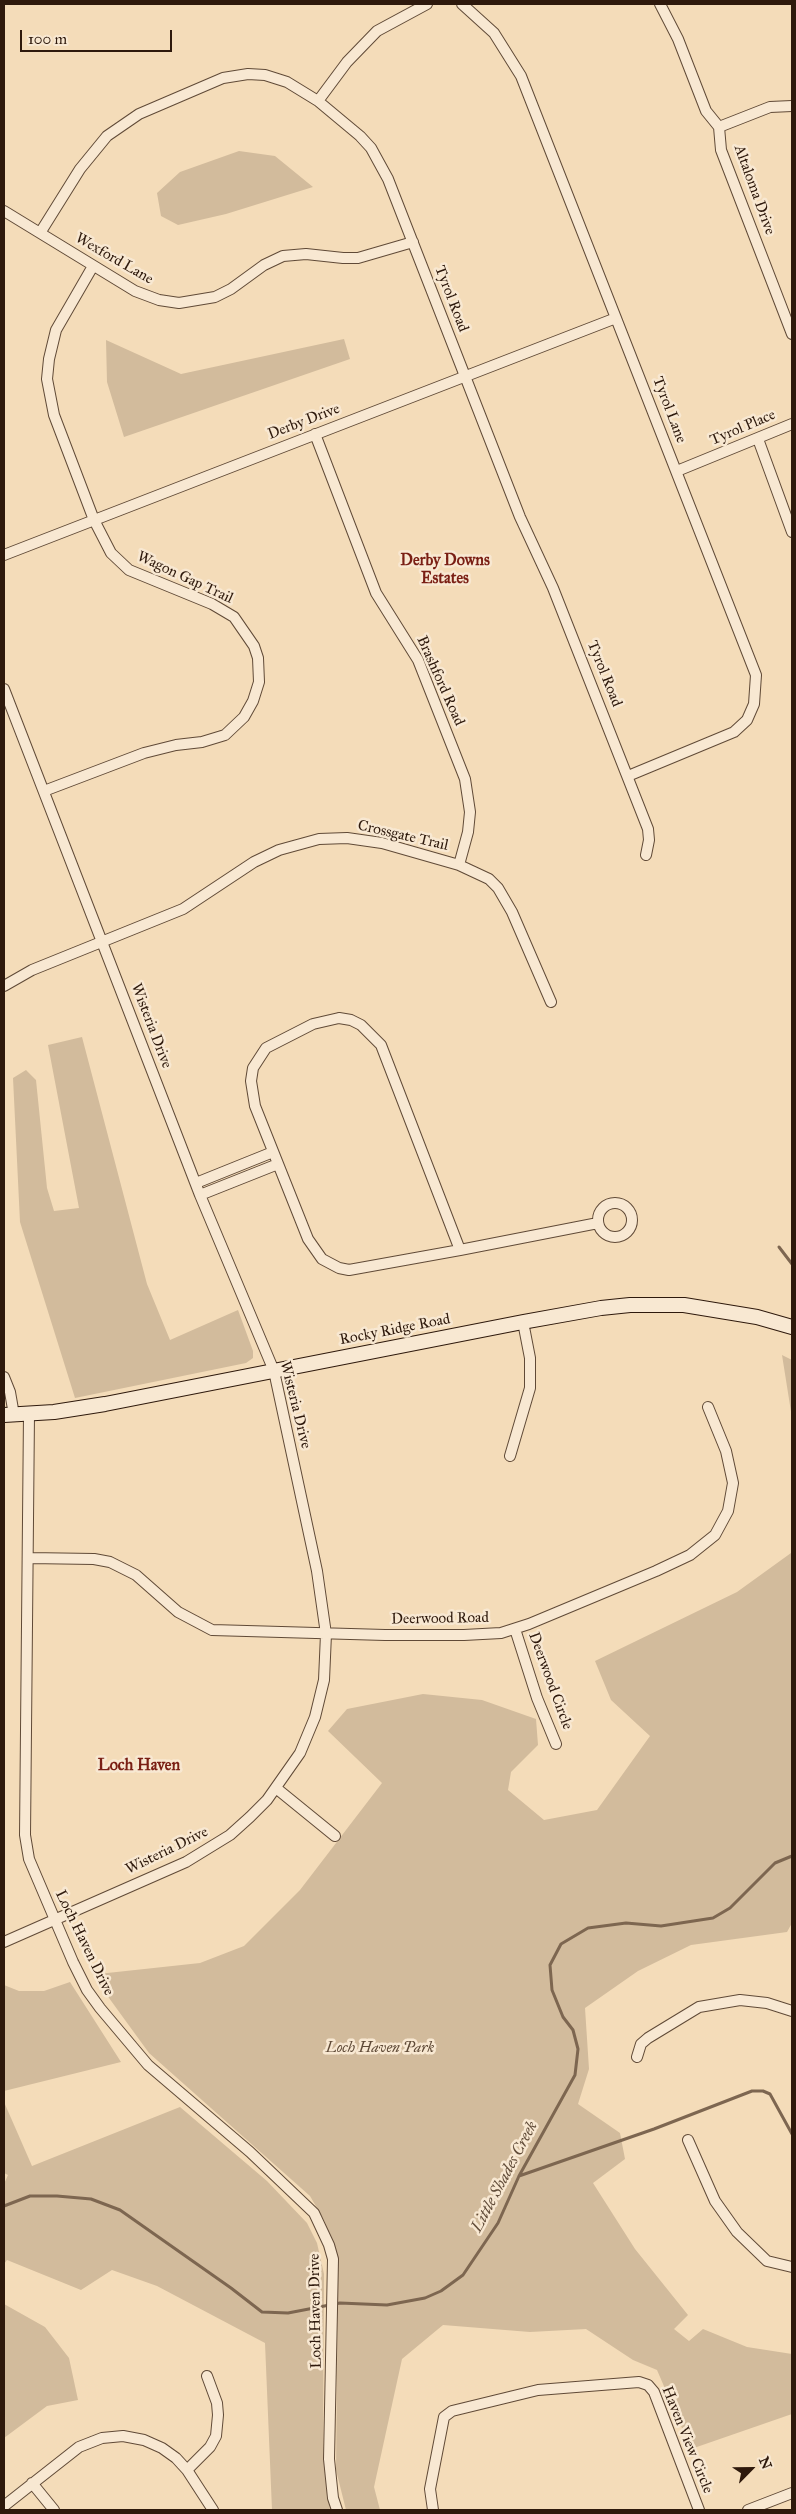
<!DOCTYPE html>
<style>
body{margin:0}
#map{position:relative;width:796px;height:2514px;overflow:hidden;background:#f4dcb9;font-family:"IM FELL Great Primer",serif}
canvas{display:block}
.frame{position:absolute;inset:0;border:5px solid #2e190c;pointer-events:none}
.north{position:absolute;left:726px;top:2444px;width:50px;height:50px;-webkit-text-stroke:4px #f8e8d2;paint-order:stroke;rotate:67deg;font-size:14px;font-weight:700;line-height:20px;text-align:center;color:#2e190c}
.north::after{content:'';display:block;margin:auto;width:18px;height:22px;background:#2e190c;clip-path:polygon(50% 0,100% 100%,50% 72%,0 100%)}
.scale{position:absolute;left:20px;top:30px;width:152px;height:22px;box-sizing:border-box;border:2px solid #2e190c;border-top:0;padding-left:6px;font-size:15px;line-height:18px;white-space:nowrap;color:#2e190c;-webkit-text-stroke:4px #f8e8d2;paint-order:stroke}
</style>
<div id="map">
<canvas width="796" height="2514"></canvas>
<div class="frame"></div>
<div class="north">N</div>
<div class="scale">100 m</div>
</div>
<script>
const c = document.querySelector('canvas').getContext('2d');
c.lineJoin = 'round';
function fillPath(path, color) { c.fillStyle = color; c.fill(path, 'evenodd'); }
const shape = rows => new Path2D(rows.map(r => 'M' + r).join(''));
function strokePath(path, color, width, dash) { c.strokeStyle = color; c.lineWidth = width; c.lineCap = dash ? 'butt' : 'round'; c.setLineDash(dash || []); c.stroke(path); }
function label(font, color, halo, rows, align = 'center') {
  c.font = font + ' "IM FELL Great Primer",serif'; c.lineWidth = 5; c.setLineDash([]); c.textBaseline = 'middle'; c.strokeStyle = halo; c.fillStyle = color; for (const [text, x, y, turn = 0] of rows) {
    c.save(); c.translate(x, y); c.rotate((+turn || 0) * Math.PI / 180); c.textAlign = isNaN(turn) ? turn : align; if (halo) c.strokeText(text, 0, 0); c.fillText(text, 0, 0); c.restore();
  }
}
fillPath(shape([
 [239,151,275,156,313,187,226,214,178,225,161,216,157,193,180,172],
 [344,339,350,359,124,437,107,382,106,340,181,374],
 [82,1037,147,1284,170,1340,238,1310,253,1351,253,1358,246,1363,75,1398,20,1222,13,1078,26,1070,36,1080,47,1188,54,1211,79,1208,48,1045],
 [782,1355,792,1360,792,1418],
 [792,1544,792,1923,787,1932,691,1945,638,1971,585,2008,589,2069,578,2104,620,2133,625,2159,593,2183,635,2249,688,2315,674,2329,689,2341,703,2329,747,2347,792,2354,792,2414,691,2449,657,2370,633,2360,586,2329,530,2332,443,2325,402,2359,374,2487,380,2510,346,2510,336,2470,338,2276,336,2252,324,2220,310,2196,149,2053,101,1987,98,1974,200,1963,244,1946,300,1890,382,1783,328,1731,347,1709,423,1694,482,1700,536,1719,538,1745,511,1772,508,1790,544,1820,597,1810,650,1736,611,1700,595,1661,737,1592,791,1553],
 [70,1982,121,2062,4,2091,4,1985,19,1991,44,1991],
 [4,2102,32,2166,180,2107,267,2181,307,2223,317,2243,324,2274,323,2454,330,2510,272,2510,265,2343,157,2286,112,2270,81,2290,7,2260,4,2264,4,2184,8,2175,4,2173],
 [4,2304,45,2327,69,2358,78,2400,47,2406,4,2438]
]), '#d2bb9c');
strokePath(shape([
 [779,1247,792,1264],
 [519,2176,654,2129,752,2091,763,2091,770,2094,792,2134],
 [4,2206,30,2196,57,2196,91,2199,120,2210,231,2288,262,2312,288,2313,340,2303,387,2305,425,2298,441,2291,463,2275,498,2223,519,2176,575,2075,578,2049,573,2030,563,2017,552,1990,550,1965,561,1944,588,1928,626,1923,661,1926,713,1918,730,1908,775,1863,792,1856]
]), '#7d6650', 3);
const minor = shape([
 [462,4,494,33,521,76,756,675,754,704,747,720,734,732,628,776],
 [660,4,678,39,706,111,719,127,721,150,792,334],
 [318,101,347,62,377,31,427,4],
 [719,127,770,107,792,106],
 [4,211,135,291,159,300,179,303,215,297,231,289,264,265,283,256,306,254,343,258,358,258,413,242],
 [40,233,80,169,107,136,139,114,223,78,248,74,265,75,287,82,318,101,360,136,371,148,388,179,520,517,553,588,648,829,649,840,646,855],
 [315,434,376,593,418,660,465,779,470,812,468,832,459,865],
 [758,439,792,532],
 [677,471,792,424],
 [4,555,616,318],
 [4,689,200,1195,274,1371,317,1571,326,1634,324,1680,315,1717,300,1753,267,1800,250,1817,230,1835,186,1862,4,1942],
 [44,791,144,753,176,745,202,742,225,735,244,717,253,701,259,682,258,658,254,646,234,617,212,604,129,570,111,553,94,520,54,415,47,379,49,359,56,330,93,266],
 [4,986,32,970,183,909,254,862,279,850,319,839,347,838,382,843,459,865,489,879,498,888,512,912,551,1002],
 [339,1018,351,1020,361,1025,381,1045,460,1250,349,1270,339,1268,322,1259,308,1239,255,1106,251,1081,253,1068,266,1048,313,1024,339,1018],
 [196,1183,273,1152],
 [200,1195,278,1164],
 '598 1220a17 17 0 1 1 34 0a17 17 0 1 1-34 0Z',
 [460,1250,598,1223],
 [4,1377,10,1392,14,1415],
 [29,1414,25,1835,29,1859,73,1962,87,1990,100,2008,148,2065,250,2152,314,2213,329,2245,333,2259,329,2459,333,2498,337,2510],
 [510,1456,530,1388,530,1358,523,1322],
 [29,1558,94,1559,110,1562,136,1575,178,1612,212,1630,385,1635,464,1635,501,1633,529,1624,656,1571,690,1555,715,1535,728,1511,733,1483,726,1451,708,1407],
 [515,1629,537,1698,556,1744],
 [276,1788,335,1836],
 [637,2057,641,2044,648,2038,699,2007,740,2000,767,2003,792,2011],
 [688,2140,715,2201,737,2232,767,2261,792,2267],
 [187,2470,210,2447,216,2436,218,2415,217,2403,207,2376],
 [32,2483,54,2510],
 [4,2506,79,2447,102,2438,123,2436,144,2440,162,2448,176,2458,187,2470,213,2510],
 [433,2510,430,2489,444,2417,452,2411,538,2390,639,2382,648,2385,654,2392,699,2510],
 [748,2510,792,2493]
]);
const secondary = shape([
 [4,1415,54,1412,105,1404,523,1322,601,1308,630,1305,684,1305,757,1317,792,1327]
]);
strokePath(minor, '#604a37', 12);
strokePath(secondary, '#2e190c', 16);
strokePath(minor, '#f8e8d2', 10);
strokePath(secondary, '#f8e8d2', 14);
label('15px', '#2e190c', '#f8e8d2', [
 ["Altaloma Drive",754,190,70],
 ["Wexford Lane",114,259,30],
 ["Tyrol Road",451,299,69],
 ["Tyrol Lane",669,410,69],
 ["Derby Drive",304,422,-21],
 ["Tyrol Place",743,428,-23],
 ["Wagon Gap Trail",185,578,25],
 ["Tyrol Road",604,674,68],
 ["Brashford Road",440,681,66],
 ["Crossgate Trail",403,836,13],
 ["Wisteria Drive",151,1026,69],
 ["Rocky Ridge Road",395,1330,-11],
 ["Wisteria Drive",295,1405,76],
 ["Deerwood Road",440,1619,-1],
 ["Deerwood Circle",550,1681,70],
 ["Wisteria Drive",167,1851,-26],
 ["Loch Haven Drive",84,1943,64],
 ["Loch Haven Drive",316,2311,-91],
 ["Haven View Circle",687,2440,68]
]);
label('italic 15px', '#5f4a37', '#f8e8d2', [
 ["Loch Haven Park",380,2048]
]);
label('bold 16px', '#7a1f14', '#f8e8d2', [
 ["Derby Downs",445,561],
 ["Estates",445,579],
 ["Loch Haven",139,1766]
]);
label('italic 16px', '#624d3a', '#f8e8d2', [
 ["Little Shades Creek",505,2177,-62]
]);
</script>
